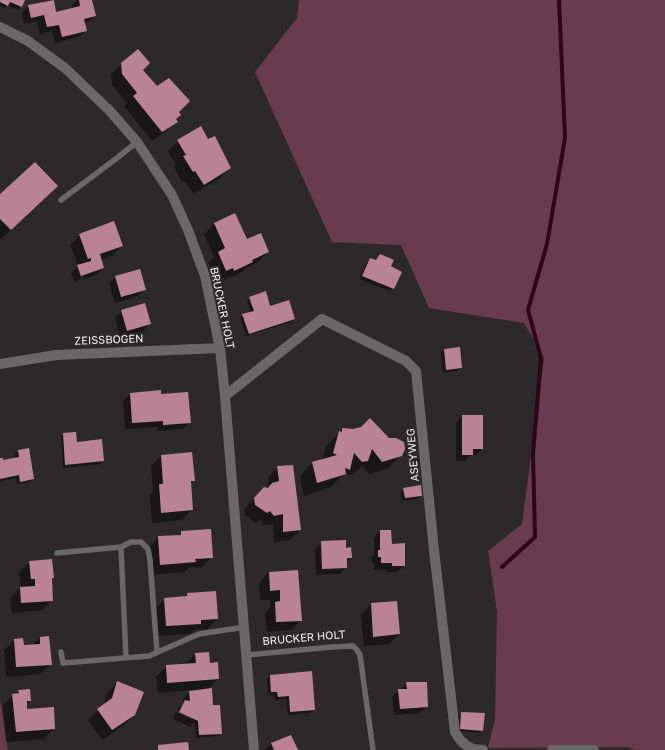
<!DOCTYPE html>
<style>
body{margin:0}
canvas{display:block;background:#2d292a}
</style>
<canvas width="665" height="750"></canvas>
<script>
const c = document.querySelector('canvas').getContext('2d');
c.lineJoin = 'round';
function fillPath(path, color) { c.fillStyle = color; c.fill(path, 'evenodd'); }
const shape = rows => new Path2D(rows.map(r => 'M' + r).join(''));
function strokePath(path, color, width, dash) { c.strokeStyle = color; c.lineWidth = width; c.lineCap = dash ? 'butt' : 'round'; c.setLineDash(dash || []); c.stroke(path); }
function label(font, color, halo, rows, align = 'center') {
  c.font = font + ' "Golos Text",sans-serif'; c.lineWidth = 4; c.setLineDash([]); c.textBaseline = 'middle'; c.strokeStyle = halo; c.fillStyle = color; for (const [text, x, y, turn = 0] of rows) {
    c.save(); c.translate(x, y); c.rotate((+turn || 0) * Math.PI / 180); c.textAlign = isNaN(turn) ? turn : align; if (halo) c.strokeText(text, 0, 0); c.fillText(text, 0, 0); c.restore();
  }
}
fillPath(shape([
 [299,0,665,0,665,750,635,750,627,747,488,748,495,718,497,611,488,551,522,524,544,358,524,323,429,308,401,245,332,242,255,72,297,18],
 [0,699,8,750,0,750]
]), '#683c4c');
fillPath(shape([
 [0,0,24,0,18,10,7,5,4,8,0,6],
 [77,0,91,0,95,16,88,22,84,23,86,31,79,37,55,43,52,31,40,34,37,21,24,24,22,13,28,6,56,13,73,9,72,5],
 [122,64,142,70,180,115,175,120,176,121,166,131,152,141,124,106,127,103,112,85,111,74],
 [178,141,208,141,230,167,220,178,194,194,184,181,182,182,174,167,176,165,168,151],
 [0,195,46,196,0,240],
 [235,215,246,241,268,252,258,262,248,267,242,272,224,280,223,277,216,280,208,263,214,257,204,234,214,224],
 [80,235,122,246,112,256,100,260,103,268,96,275,83,279,80,269,78,269,81,279,74,282,71,273,78,266,70,245],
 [380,255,390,267,393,288,390,291,359,279,367,262,370,259,375,261],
 [115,277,145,290,138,296,115,303,109,283],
 [250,298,270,307,294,318,291,322,246,336,240,318,243,315,251,313,247,301],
 [122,311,150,324,143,331,120,337,115,317],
 [444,350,461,368,458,371,443,373,441,353],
 [160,391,160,395,190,422,183,429,157,431,157,427,125,429,123,401,130,394],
 [462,416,482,449,476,455,471,455,465,461,456,461,456,423],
 [343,429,401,455,387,469,369,474,362,466,353,474,349,475,346,472,331,487,304,496,300,476,313,462,322,460,326,446],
 [64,434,76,443,103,460,100,464,63,468,61,437],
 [18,451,33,479,30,482,17,484,16,478,0,481,0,459,2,461,16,459,15,454],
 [161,456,194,481,190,484,192,510,182,520,152,523,150,495,153,492,151,466],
 [278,467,300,530,290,540,274,542,273,524,264,525,260,520,256,523,245,515,244,509,265,488,269,488,268,477],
 [404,489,421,496,418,499,402,501,401,492],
 [380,531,404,565,398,572,386,572,386,569,374,570,374,563,372,563,371,558,374,555,374,538],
 [181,532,212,557,202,567,188,568,185,572,151,575,149,547,159,537,178,536],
 [322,542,345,549,351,558,346,562,346,567,340,574,316,575,315,549],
 [30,562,53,578,51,580,52,600,42,610,12,613,10,598,21,587,19,572],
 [269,572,301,620,291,630,267,632,265,613,270,608,270,600,260,600,259,583],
 [187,594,217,619,207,629,194,630,190,634,156,636,155,609,165,599,183,598],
 [371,604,399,634,389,644,364,646,361,615],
 [40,638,51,664,40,674,6,677,4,650,14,640,23,646,32,645],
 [196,654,209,664,218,679,207,690,221,733,218,736,196,738,195,723,190,727,173,719,176,712,191,719,191,717,177,710,183,703,183,699,191,690,158,693,156,676,167,666,185,664],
 [311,672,314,710,310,713,288,715,286,699,275,700,274,695,268,695,267,679,270,675],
 [118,682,135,714,124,725,102,740,88,720,103,706,108,692],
 [407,683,427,706,420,713,394,715,392,697],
 [19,691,30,701,26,704,27,710,54,728,44,739,6,742,3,705,13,695,15,694],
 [462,713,482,730,479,733,457,731,458,716],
 [290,736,297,750,265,750,271,744]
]), '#0007');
strokePath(shape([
 [502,567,535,537,533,454,541,358,528,310,547,244,565,138,559,0]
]), '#2f0518', 4);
fillPath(shape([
 [0,0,25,0,22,7,10,2,8,6,0,2],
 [54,0,56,12,80,6,79,0,92,0,96,16,84,19,87,31,62,37,59,25,47,27,44,15,31,18,28,5],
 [138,49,150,63,143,70,157,86,169,78,190,101,179,112,181,115,176,119,178,122,162,132,133,96,137,93,122,74,121,63],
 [201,126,208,139,215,136,231,168,204,185,195,171,193,172,183,156,186,155,177,140],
 [35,162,58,186,11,230,0,219,0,194],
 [235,213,247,239,261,233,269,252,252,260,253,262,234,271,233,268,226,271,218,252,225,248,214,223],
 [114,221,123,246,100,254,104,268,81,276,77,265,91,261,91,258,88,259,79,234],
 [380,254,394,260,391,266,402,272,394,289,362,276,370,258,376,260],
 [140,269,146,290,121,297,115,276],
 [266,291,270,306,289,300,295,319,249,334,242,314,254,311,249,297],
 [145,303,151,324,127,331,121,310],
 [460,347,462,368,446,370,444,349],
 [161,390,161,394,188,392,191,423,163,425,163,421,132,423,130,393],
 [462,415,483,415,483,449,473,449,473,455,462,455],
 [370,418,389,438,396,438,404,442,405,449,402,456,382,462,372,449,368,461,362,462,354,453,350,470,345,468,346,474,317,483,312,462,337,455,333,453,339,431,342,432,342,428,353,429,361,427],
 [76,432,77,442,102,439,104,461,65,465,63,433],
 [29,448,34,479,20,482,19,475,0,479,0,458,3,458,3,460,19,457,18,450],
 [192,452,195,481,191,481,193,510,161,513,159,484,163,484,161,455],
 [293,465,301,530,283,532,283,514,274,516,270,511,267,513,255,505,254,498,264,487,268,488,272,483,279,481,277,466],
 [421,485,422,496,405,498,403,488],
 [211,529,213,558,195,559,196,562,160,565,158,536,181,535,181,531],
 [380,530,391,530,392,544,405,543,405,566,392,566,392,563,381,563,381,557,378,557,378,550,380,550],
 [346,540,346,548,351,547,352,558,347,558,347,568,322,569,321,541],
 [52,559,54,578,52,578,53,601,21,603,20,587,35,586,35,579,31,579,29,561],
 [298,570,302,621,276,622,275,602,280,601,280,590,270,591,269,572],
 [216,591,218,619,201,620,201,624,166,626,164,598,187,596,187,593],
 [397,601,400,634,373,637,371,603],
 [49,636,52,665,16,667,14,639,23,638,24,645,40,644,40,637],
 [209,652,210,663,218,662,219,679,167,683,166,665,196,663,195,653],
 [312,671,315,710,290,712,289,696,278,697,277,692,271,692,270,675],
 [117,681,144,692,135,715,112,730,97,709,112,698],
 [406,682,427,682,428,707,400,709,398,689,407,689],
 [212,688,213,705,220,705,222,734,199,735,198,721,179,712,185,700,190,701,189,691],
 [30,689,31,701,27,701,27,709,54,707,55,729,16,732,12,694,19,693,18,690],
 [461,712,485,713,483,731,460,729],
 [291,735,298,750,274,750,271,743],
 [188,742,189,750,158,750,158,745]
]), '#b98395');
strokePath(shape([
 [61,200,117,158,137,142],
 [121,547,126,658],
 [57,553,121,547,131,542,141,542,148,549,150,560,157,652],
 [61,652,63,663,149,656,199,634,245,627],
 [247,655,332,647,353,646,357,650,360,655,373,750]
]), '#696768', 5.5);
strokePath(shape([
 [0,27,28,41,65,68,110,111,137,142,172,195,188,230,205,276,220,348,225,396,254,750],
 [0,364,56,355,220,348],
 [225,396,322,319,406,361,416,371,434,550,455,732,461,741,466,745,473,749,483,750],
 [552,750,594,750]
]), '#696768', 10);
label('11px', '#f0eeee', '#2d292a', [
 ["BRUCKER HOLT",222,308,78],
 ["ZEISSBOGEN",109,340,-2],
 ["ASEYWEG",413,455,-95],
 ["BRUCKER HOLT",304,638,-5]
]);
</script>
